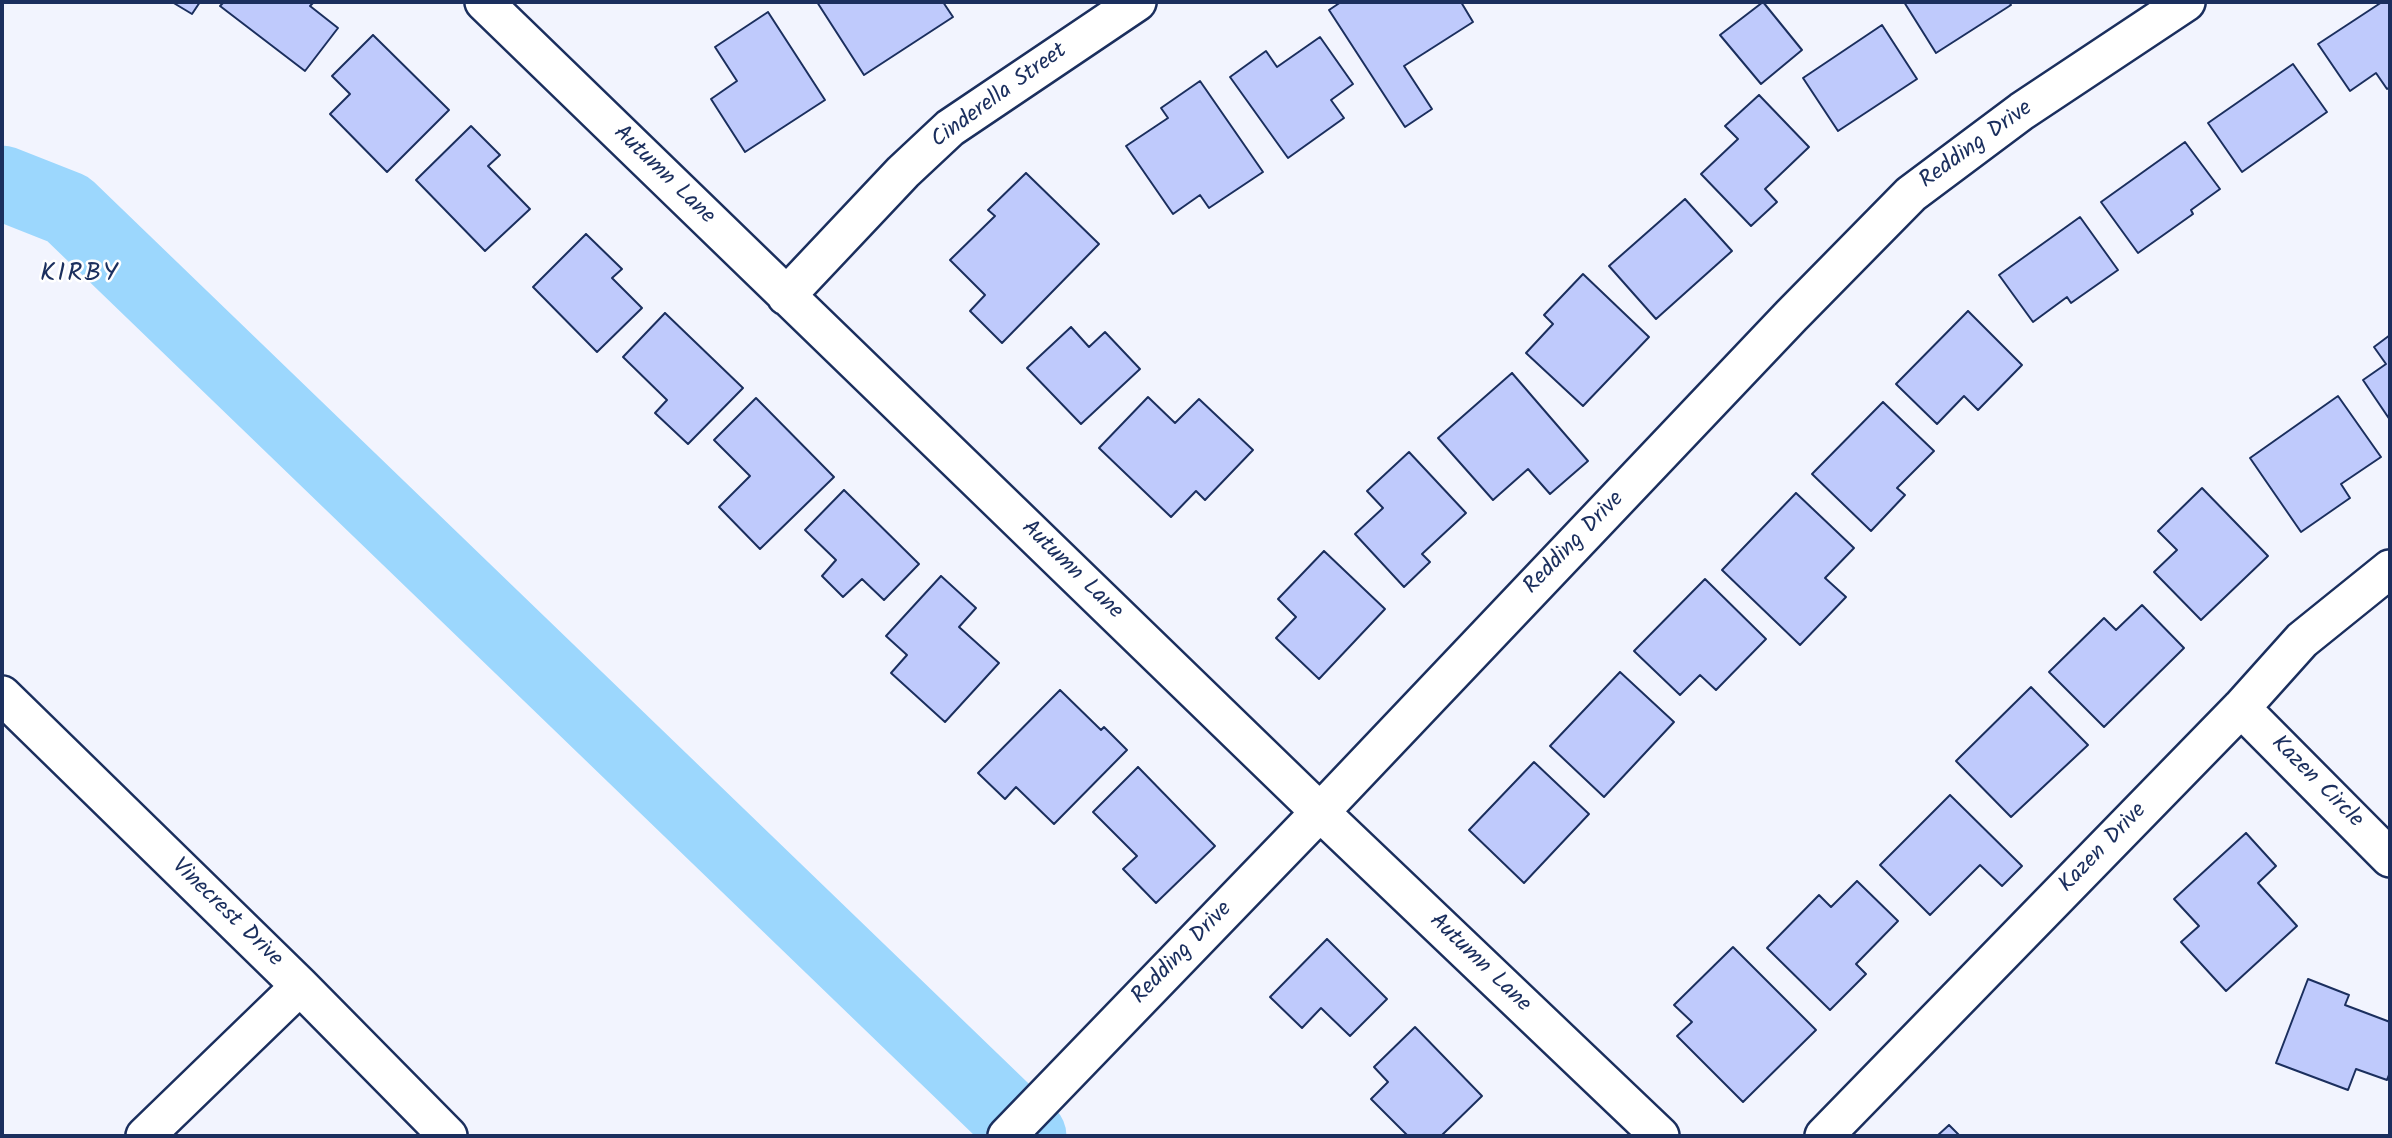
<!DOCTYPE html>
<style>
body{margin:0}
#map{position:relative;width:2392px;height:1138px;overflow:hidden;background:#f2f4fe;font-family:Kalam,sans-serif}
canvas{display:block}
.frame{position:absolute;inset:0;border:4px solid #1b2f5e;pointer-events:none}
</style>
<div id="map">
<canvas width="2392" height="1138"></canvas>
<div class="frame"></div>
</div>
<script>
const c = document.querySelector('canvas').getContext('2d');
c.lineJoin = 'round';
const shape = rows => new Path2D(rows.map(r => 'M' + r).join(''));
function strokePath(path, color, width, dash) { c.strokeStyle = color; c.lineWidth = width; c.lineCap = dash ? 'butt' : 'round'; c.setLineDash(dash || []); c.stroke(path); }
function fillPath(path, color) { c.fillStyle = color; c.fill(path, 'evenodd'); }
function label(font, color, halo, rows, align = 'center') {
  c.font = font + ' Kalam,sans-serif'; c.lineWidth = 5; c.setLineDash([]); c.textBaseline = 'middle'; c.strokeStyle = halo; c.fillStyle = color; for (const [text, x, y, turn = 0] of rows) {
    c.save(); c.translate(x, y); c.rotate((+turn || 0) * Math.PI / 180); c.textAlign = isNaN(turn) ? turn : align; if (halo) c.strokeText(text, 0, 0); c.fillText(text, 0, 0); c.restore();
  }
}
strokePath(shape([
 [2,183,68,209,1029,1136]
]), '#9cd7fd', 75);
const building = shape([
 [172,2,200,2,192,14,172,2],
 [224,2,314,2,310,6,338,28,305,71,220,6,224,2],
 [817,2,943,2,953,17,864,75,817,2],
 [1341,2,1461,2,1473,22,1404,66,1432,109,1405,127,1329,10,1341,2],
 [1763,2,1802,50,1761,84,1720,35,1763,2],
 [1904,2,2009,2,2011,5,1936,53,1904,2],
 [2382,2,2390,2,2390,87,2387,89,2376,73,2350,91,2318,44,2382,2],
 [768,12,825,100,745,152,711,99,737,81,715,47,768,12],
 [1882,25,1917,79,1838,131,1803,78,1882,25],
 [373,35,449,110,387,172,330,114,350,94,332,76,373,35],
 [1320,37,1353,84,1331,100,1344,118,1288,158,1230,77,1266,51,1277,67,1320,37],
 [2293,64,2327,112,2242,172,2208,123,2293,64],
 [1200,81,1263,172,1209,208,1200,195,1173,214,1126,146,1168,118,1161,108,1200,81],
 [1759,95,1809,147,1765,189,1777,202,1751,226,1701,174,1738,139,1725,126,1759,95],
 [471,126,500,155,488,166,530,209,485,251,416,180,471,126],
 [2185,142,2220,189,2191,210,2193,214,2138,253,2101,202,2185,142],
 [1026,173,1099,244,1002,343,970,311,985,295,950,260,995,216,988,210,1026,173],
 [1685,199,1732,251,1656,319,1609,266,1685,199],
 [2080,217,2118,270,2071,303,2067,297,2033,322,1999,275,2080,217],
 [586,234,622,269,612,278,642,308,597,352,533,287,586,234],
 [1583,274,1649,337,1583,406,1526,353,1553,324,1544,315,1583,274],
 [1968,311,2022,365,1978,410,1964,396,1937,424,1896,384,1968,311],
 [665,313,743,388,688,444,655,413,667,400,623,357,665,313],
 [1071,327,1089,347,1105,332,1140,369,1081,424,1027,368,1071,327],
 [2390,335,2390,420,2363,380,2386,364,2374,347,2390,335],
 [1512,373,1588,461,1550,494,1528,469,1493,500,1438,438,1512,373],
 [2338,396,2381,457,2341,484,2350,498,2301,532,2250,458,2338,396],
 [1148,397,1175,423,1199,399,1253,450,1205,500,1196,491,1171,517,1099,448,1148,397],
 [756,398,834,477,760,549,719,507,750,476,714,440,756,398],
 [1883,402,1934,451,1897,488,1905,495,1871,531,1812,474,1883,402],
 [1409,452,1466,513,1422,554,1430,562,1404,587,1355,534,1383,508,1367,491,1409,452],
 [2202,488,2268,556,2201,620,2154,572,2177,550,2158,531,2202,488],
 [844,490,919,564,884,600,862,579,843,597,822,576,836,560,805,530,844,490],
 [1796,493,1854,548,1825,578,1846,597,1800,645,1722,570,1796,493],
 [1324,551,1385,609,1319,679,1276,638,1296,617,1278,599,1324,551],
 [941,576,976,608,959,627,999,663,945,722,891,673,907,655,886,636,941,576],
 [1705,579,1766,639,1716,690,1700,675,1680,695,1634,651,1705,579],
 [2142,605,2184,648,2104,727,2049,672,2104,618,2116,630,2142,605],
 [1620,672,1674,722,1604,797,1550,746,1620,672],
 [2031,687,2088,745,2011,817,1956,761,2031,687],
 [1060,690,1101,730,1104,727,1127,750,1054,824,1016,787,1005,799,978,773,1060,690],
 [1534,762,1589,814,1524,883,1469,830,1534,762],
 [1138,767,1215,846,1156,903,1123,869,1137,856,1093,812,1138,767],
 [1950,795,2022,866,2002,886,1980,865,1930,915,1880,865,1950,795],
 [2246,833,2276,866,2258,883,2297,926,2226,991,2181,942,2199,926,2174,899,2246,833],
 [1857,881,1898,921,1856,964,1866,974,1830,1010,1767,948,1819,895,1831,907,1857,881],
 [1327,939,1387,999,1350,1036,1321,1008,1302,1028,1270,997,1327,939],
 [1733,947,1816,1030,1743,1102,1677,1036,1692,1022,1674,1005,1733,947],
 [2308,979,2349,995,2345,1005,2390,1022,2390,1072,2387,1080,2356,1069,2348,1090,2276,1063,2308,979],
 [1415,1027,1482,1096,1441,1136,1408,1136,1371,1099,1388,1082,1374,1067,1415,1027],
 [1949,1125,1960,1136,1937,1136,1949,1125]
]);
fillPath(building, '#bfcafc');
strokePath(building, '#1b2f5e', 2);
const minor = shape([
 [484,2,1320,812,1660,1136],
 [786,296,903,172,950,128,1137,2],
 [2,695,300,986,448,1136],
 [2241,708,2390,858],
 [145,1136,300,986],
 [1007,1136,1320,812,1791,316,1911,194,2022,111,2186,2],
 [1824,1136,2241,708,2302,640,2390,569]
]);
strokePath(minor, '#1b2f5e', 42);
strokePath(minor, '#fff', 37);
label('23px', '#1b2f5e', '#fff', [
 ["Cinderella Street",1000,97,-36],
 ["Redding Drive",1977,146,-36],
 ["Autumn Lane",663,176,44],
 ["Redding Drive",1575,544,-46],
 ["Autumn Lane",1071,571,44],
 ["Kazen Circle",2316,783,45],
 ["Kazen Drive",2104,849,-46],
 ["Vinecrest Drive",226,914,44],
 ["Redding Drive",1183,954,-46],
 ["Autumn Lane",1479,964,44]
]);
c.letterSpacing = '2px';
label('26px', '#1b2f5e', '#fff', [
 ["KIRBY",80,276]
]);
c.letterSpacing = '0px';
</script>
